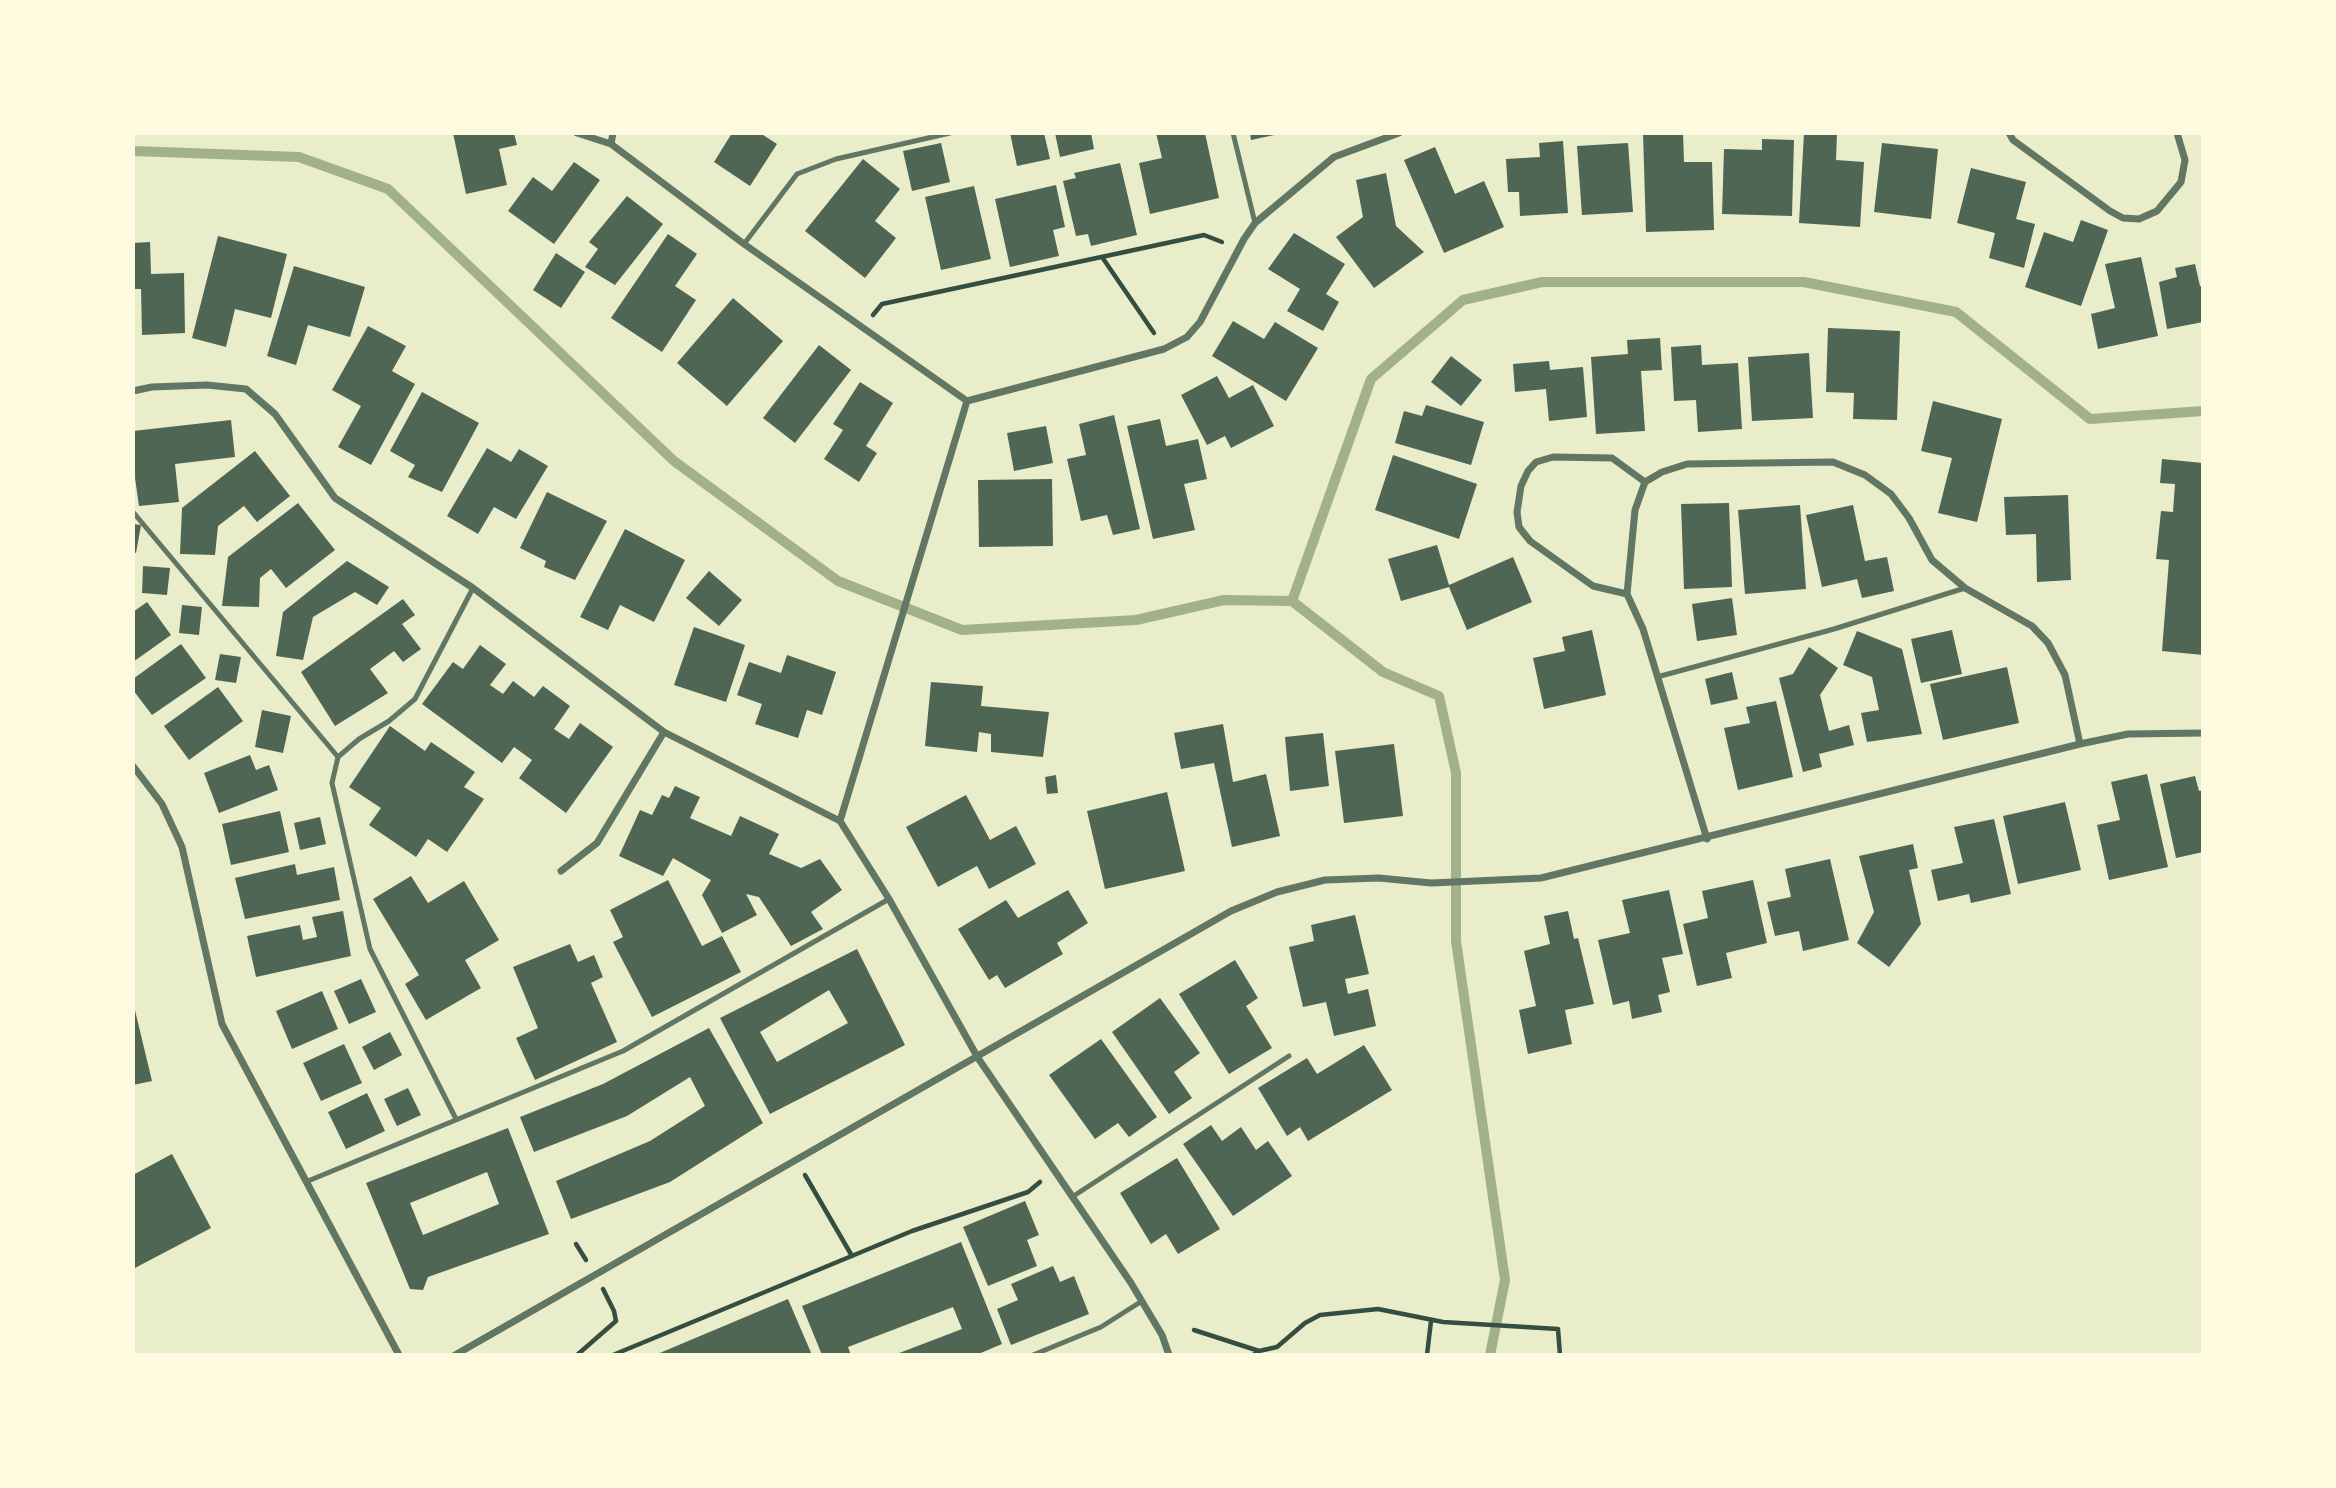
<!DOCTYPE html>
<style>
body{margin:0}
#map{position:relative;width:2336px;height:1488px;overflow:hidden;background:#e9edc9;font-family:"Work Sans",sans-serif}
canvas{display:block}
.frame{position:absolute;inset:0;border:135px solid #fefae0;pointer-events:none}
</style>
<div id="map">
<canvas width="2336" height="1488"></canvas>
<div class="frame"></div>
</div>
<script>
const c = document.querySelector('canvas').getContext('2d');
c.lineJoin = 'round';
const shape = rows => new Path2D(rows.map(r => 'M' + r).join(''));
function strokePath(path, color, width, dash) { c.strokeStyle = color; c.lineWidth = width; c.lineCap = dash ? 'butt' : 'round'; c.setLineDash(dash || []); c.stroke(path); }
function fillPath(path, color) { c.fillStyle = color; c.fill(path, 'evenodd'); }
strokePath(shape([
 [133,151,299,157,388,189,674,461,838,581,962,630,1136,620,1224,600,1292,601,1383,672,1439,696,1456,773,1456,941,1505,1280,1490,1355],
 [1292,601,1371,379,1463,300,1542,282,1804,282,1956,312,2090,419,2203,411]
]), '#a3b18a', 10);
fillPath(shape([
 [453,133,514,133,517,145,499,149,507,185,466,194],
 [732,133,760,133,777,144,750,186,714,162],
 [1010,133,1044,133,1050,159,1017,166],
 [1055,133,1091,133,1094,149,1060,157],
 [1156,133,1205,133,1219,198,1150,214,1139,163,1162,158],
 [1250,133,1278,133,1279,134,1251,140],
 [1643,133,1683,133,1684,162,1712,162,1714,230,1646,232],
 [1804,133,1837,133,1836,160,1864,162,1860,227,1799,223],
 [1762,139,1794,140,1792,216,1722,214,1724,149,1762,150],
 [1563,141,1568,213,1520,216,1519,192,1508,192,1506,159,1540,157,1539,143],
 [941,143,950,182,912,191,903,151],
 [1628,143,1633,212,1582,215,1577,146],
 [1882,143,1938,149,1931,219,1874,212],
 [1435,147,1455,194,1484,181,1504,227,1444,253,1404,160],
 [863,159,900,189,875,221,896,238,865,278,805,231],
 [574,162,600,180,554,244,508,211,533,177,552,191],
 [1120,163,1137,235,1091,246,1088,234,1076,236,1063,181,1076,178,1074,173],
 [1971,168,2026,182,2016,219,2035,224,2024,268,1989,258,1995,233,1957,223],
 [1386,173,1396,226,1424,252,1374,288,1336,237,1363,217,1356,180],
 [1056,185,1065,227,1053,230,1059,256,1010,267,995,199],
 [974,186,991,259,941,270,925,197],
 [627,196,663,224,615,285,585,267,598,249,589,242],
 [2081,220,2108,230,2081,306,2025,287,2044,232,2073,242],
 [1294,233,1345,264,1326,294,1339,302,1323,331,1287,311,1300,289,1268,269],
 [668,234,697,254,675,286,696,300,662,352,611,318],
 [218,236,287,254,271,318,235,309,226,347,192,338],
 [150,242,151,274,184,273,185,333,142,335,141,289,133,289,133,243],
 [556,253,585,272,561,308,533,290],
 [2141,257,2158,336,2098,349,2091,314,2115,308,2105,264],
 [2195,264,2200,286,2203,286,2203,322,2167,329,2159,282,2177,277,2175,268],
 [294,266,365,287,350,337,308,325,296,365,267,356],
 [733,298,783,341,727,406,677,363],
 [1233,321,1264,339,1275,322,1318,348,1286,401,1212,356],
 [368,326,406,346,392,371,415,384,371,465,338,447,361,406,332,390],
 [1828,328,1900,331,1897,420,1853,419,1854,393,1826,392],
 [1660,338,1662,370,1641,371,1645,431,1596,434,1591,357,1628,354,1627,340],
 [819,345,851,370,795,443,763,418],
 [1701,345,1702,365,1738,363,1742,429,1698,432,1696,400,1674,401,1671,347],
 [1809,353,1813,418,1752,421,1748,357],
 [1451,356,1482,380,1461,406,1431,382],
 [1549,361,1550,370,1583,367,1587,417,1549,421,1546,389,1515,392,1513,364],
 [1217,376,1229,398,1253,385,1274,426,1231,448,1225,436,1207,445,1181,395],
 [860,382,893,403,866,446,877,453,859,482,824,459,843,430,833,424],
 [422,392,479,423,442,492,408,477,415,465,390,451],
 [1933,401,2002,419,1977,522,1938,513,1952,458,1921,451],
 [1426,405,1484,422,1471,465,1395,443,1404,411,1422,416],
 [1114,415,1140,529,1113,535,1107,515,1081,521,1067,459,1086,455,1079,424],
 [1160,419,1166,446,1198,439,1207,479,1184,484,1195,530,1153,539,1127,426],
 [231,420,235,457,175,464,179,502,139,506,133,464,133,431],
 [1046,426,1053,463,1014,471,1007,433],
 [487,448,511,462,519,449,548,466,516,519,494,507,478,534,447,516],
 [255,451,290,496,257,522,244,506,218,526,215,555,180,554,182,508],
 [1393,455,1477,484,1459,539,1375,510],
 [2162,459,2203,463,2203,655,2162,651,2169,560,2156,559,2161,511,2173,512,2175,484,2160,483],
 [1052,479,1053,546,979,547,978,480],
 [547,492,607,521,575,580,544,567,546,561,520,548],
 [2068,495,2071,580,2037,582,2036,534,2006,535,2004,497],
 [298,503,335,550,286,588,271,569,260,578,259,607,222,606,228,557],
 [1729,503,1732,587,1684,589,1681,504],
 [1800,505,1806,589,1745,594,1738,510],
 [1853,505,1865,561,1887,557,1894,591,1862,598,1857,579,1822,587,1806,515],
 [133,524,141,525,136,553,133,552],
 [625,529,685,560,654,622,620,605,608,630,580,617],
 [1437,545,1449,585,1513,557,1532,602,1467,630,1449,587,1401,601,1388,559],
 [347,561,389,587,377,605,355,592,313,617,303,660,276,656,283,612],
 [143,566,170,568,167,595,142,593],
 [709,571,742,600,719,626,686,598],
 [1732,598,1737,635,1697,641,1692,604],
 [403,599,415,615,402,624,421,649,403,662,394,651,370,669,388,693,335,726,301,672],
 [147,602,171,635,133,662,133,612],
 [182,605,202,607,199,635,179,633],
 [694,627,745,645,726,702,674,685],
 [1592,630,1606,695,1544,709,1533,658,1565,651,1562,637],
 [1952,630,1962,674,1921,683,1911,639],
 [1857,631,1902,649,1922,734,1867,742,1861,713,1879,710,1872,677,1843,665],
 [181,644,206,678,152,715,133,690,133,679],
 [480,645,506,664,490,685,503,694,513,681,534,697,543,686,570,706,554,729,569,739,580,723,613,747,566,813,519,778,532,760,514,747,502,763,422,704,453,662,463,669],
 [1809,647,1838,668,1820,695,1829,731,1849,725,1854,745,1819,754,1822,767,1803,772,1779,678,1793,674],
 [220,654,241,657,236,683,215,680],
 [787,655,836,672,822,715,807,710,798,738,755,724,762,704,737,695,749,662,781,673],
 [2007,667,2019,723,1943,740,1930,684],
 [1732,672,1738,699,1711,705,1705,679],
 [931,682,983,686,981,706,1049,712,1043,757,991,752,991,734,979,732,977,752,925,746],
 [218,687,243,721,189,760,164,726],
 [1776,701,1793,777,1738,790,1724,728,1750,723,1746,707],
 [262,710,291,716,283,753,255,747],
 [1223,724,1233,782,1266,774,1280,836,1232,847,1214,763,1181,769,1174,733],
 [390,726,425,751,431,742,475,772,464,787,484,799,447,852,428,839,416,857,369,825,381,808,349,787],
 [1323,733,1329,786,1290,791,1285,737],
 [1394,744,1403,816,1344,823,1335,751],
 [250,755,256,770,269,765,278,790,219,813,204,773],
 [2147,774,2168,867,2109,880,2097,825,2120,820,2111,782],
 [1056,775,1058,793,1047,794,1045,777],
 [2195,776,2199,791,2203,790,2203,852,2176,858,2160,784],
 [675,786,700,797,690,818,731,836,740,816,779,834,769,854,801,868,820,859,842,890,811,912,823,929,791,946,759,897,746,894,757,915,722,933,702,895,711,880,673,858,663,876,619,856,640,810,652,815,662,795,669,798],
 [1167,792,1185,871,1105,889,1087,811],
 [966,795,990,840,1016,826,1036,864,989,889,977,866,938,887,906,827],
 [2065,802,2081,870,2018,884,2003,816],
 [280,811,289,852,231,865,222,824],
 [320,817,326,844,300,850,294,823],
 [1994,819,2011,894,1971,903,1969,894,1938,901,1931,870,1963,863,1954,827],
 [1913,844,1918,868,1909,870,1921,924,1889,967,1857,943,1874,912,1859,856],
 [1830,859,1849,940,1803,951,1799,931,1775,936,1767,902,1791,897,1785,869],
 [295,864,297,875,334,867,340,900,245,919,235,878],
 [411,876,428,903,464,881,499,940,465,960,481,988,426,1020,405,984,419,975,373,899],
 [668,880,702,946,722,936,741,972,652,1017,613,942,623,937,610,910],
 [1753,880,1767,943,1726,953,1732,978,1697,986,1683,924,1708,918,1702,891],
 [1068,890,1088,923,1057,943,1063,954,1005,988,997,975,989,980,958,929,1006,900,1018,918],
 [1669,890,1683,954,1662,958,1670,992,1658,995,1662,1012,1632,1019,1629,1001,1613,1005,1598,940,1630,933,1622,900],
 [343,911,351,956,256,977,247,936,300,925,303,940,317,937,312,917],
 [1568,911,1574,939,1578,938,1594,1004,1565,1010,1572,1044,1528,1054,1519,1010,1536,1006,1524,951,1550,944,1544,916],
 [1355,915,1369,974,1345,979,1348,994,1368,989,1376,1026,1334,1036,1326,1002,1303,1007,1289,947,1314,941,1311,925],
 [570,944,578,962,594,955,603,977,591,983,617,1042,535,1080,516,1038,538,1028,513,967],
 [857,949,905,1045,770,1114,720,1018],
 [829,990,848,1023,777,1062,760,1032],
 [1235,960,1258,998,1246,1006,1272,1048,1229,1074,1179,994],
 [361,979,376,1012,349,1024,334,991],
 [322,991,338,1029,292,1049,276,1011],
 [1160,998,1200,1053,1174,1072,1192,1098,1169,1114,1112,1032],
 [133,1002,152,1081,133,1085],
 [709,1028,763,1123,670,1182,571,1219,556,1181,650,1141,705,1106,690,1077,627,1116,534,1152,520,1117,603,1084],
 [390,1032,402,1055,374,1070,362,1047],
 [1101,1039,1157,1117,1129,1137,1118,1123,1095,1139,1049,1075],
 [344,1044,362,1083,321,1101,303,1063],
 [1364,1045,1392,1090,1308,1141,1300,1127,1287,1136,1258,1088,1307,1058,1317,1074],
 [408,1088,421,1115,397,1126,384,1099],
 [367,1093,385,1131,346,1149,328,1112],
 [1211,1125,1222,1141,1241,1127,1256,1150,1268,1141,1292,1176,1233,1216,1183,1144],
 [508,1128,549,1234,428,1277,423,1290,410,1289,366,1183],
 [487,1172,499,1204,423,1235,410,1203],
 [172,1154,211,1228,133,1269,133,1175],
 [1177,1158,1220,1229,1178,1254,1166,1234,1151,1244,1120,1193],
 [1025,1201,1039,1235,1027,1240,1037,1266,988,1286,963,1227],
 [961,1242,1002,1344,976,1355,894,1355,962,1329,953,1307,848,1347,851,1355,822,1355,802,1306],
 [1053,1266,1060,1282,1074,1276,1089,1314,1011,1345,997,1309,1018,1300,1011,1284],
 [788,1299,812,1355,655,1355]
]), '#4f6655');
strokePath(shape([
 [1102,257,1154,333],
 [873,315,882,304,1204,235,1222,242],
 [805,1175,852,1256],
 [576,1244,586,1260],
 [1194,1330,1259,1351,1253,1355],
 [1259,1351,1277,1347,1305,1323,1320,1315,1378,1309,1443,1322,1558,1329,1560,1355],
 [577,1355,616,1321,614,1311,603,1289],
 [613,1355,912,1231,1028,1192,1040,1182],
 [1427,1355,1431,1321]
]), '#344e41', 4.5);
strokePath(shape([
 [1233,133,1255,223],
 [744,244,797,174,836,159,950,133],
 [133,512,338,757],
 [1657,677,1834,629,1965,588],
 [456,1119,370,949,332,783,338,757,359,739,389,721,415,699,473,588],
 [308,1181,623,1051,889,899],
 [1072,1197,1289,1056],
 [1033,1355,1101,1327,1142,1301]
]), '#617663', 5);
strokePath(shape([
 [577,133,611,144,744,244,967,401],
 [2009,133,2013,140,2110,211,2123,218,2139,219,2157,211,2181,182,2185,160,2177,133],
 [611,144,613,133],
 [133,391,152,387,207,385,246,389,275,414,335,498,473,588,664,732,840,821],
 [967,401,840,821,889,899,978,1058,1131,1283,1162,1335,1169,1355],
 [967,401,1164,349,1187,337,1200,322,1244,239,1255,223,1334,157,1399,133],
 [1627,594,1593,586,1530,541,1519,527,1517,512,1521,486,1528,471,1536,462,1553,457,1612,458,1645,482],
 [133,766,162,804,182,847,222,1024,399,1355],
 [1707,839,1643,629,1627,594,1635,510,1645,482,1662,472,1687,464,1833,462,1865,475,1891,494,1909,518,1932,560,1965,588,2032,626,2048,643,2065,675,2080,744],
 [561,871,597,843,664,732],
 [455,1355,1231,911,1277,892,1325,880,1379,878,1431,883,1541,878,2080,744,2128,734,2203,733]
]), '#617663', 7);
</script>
